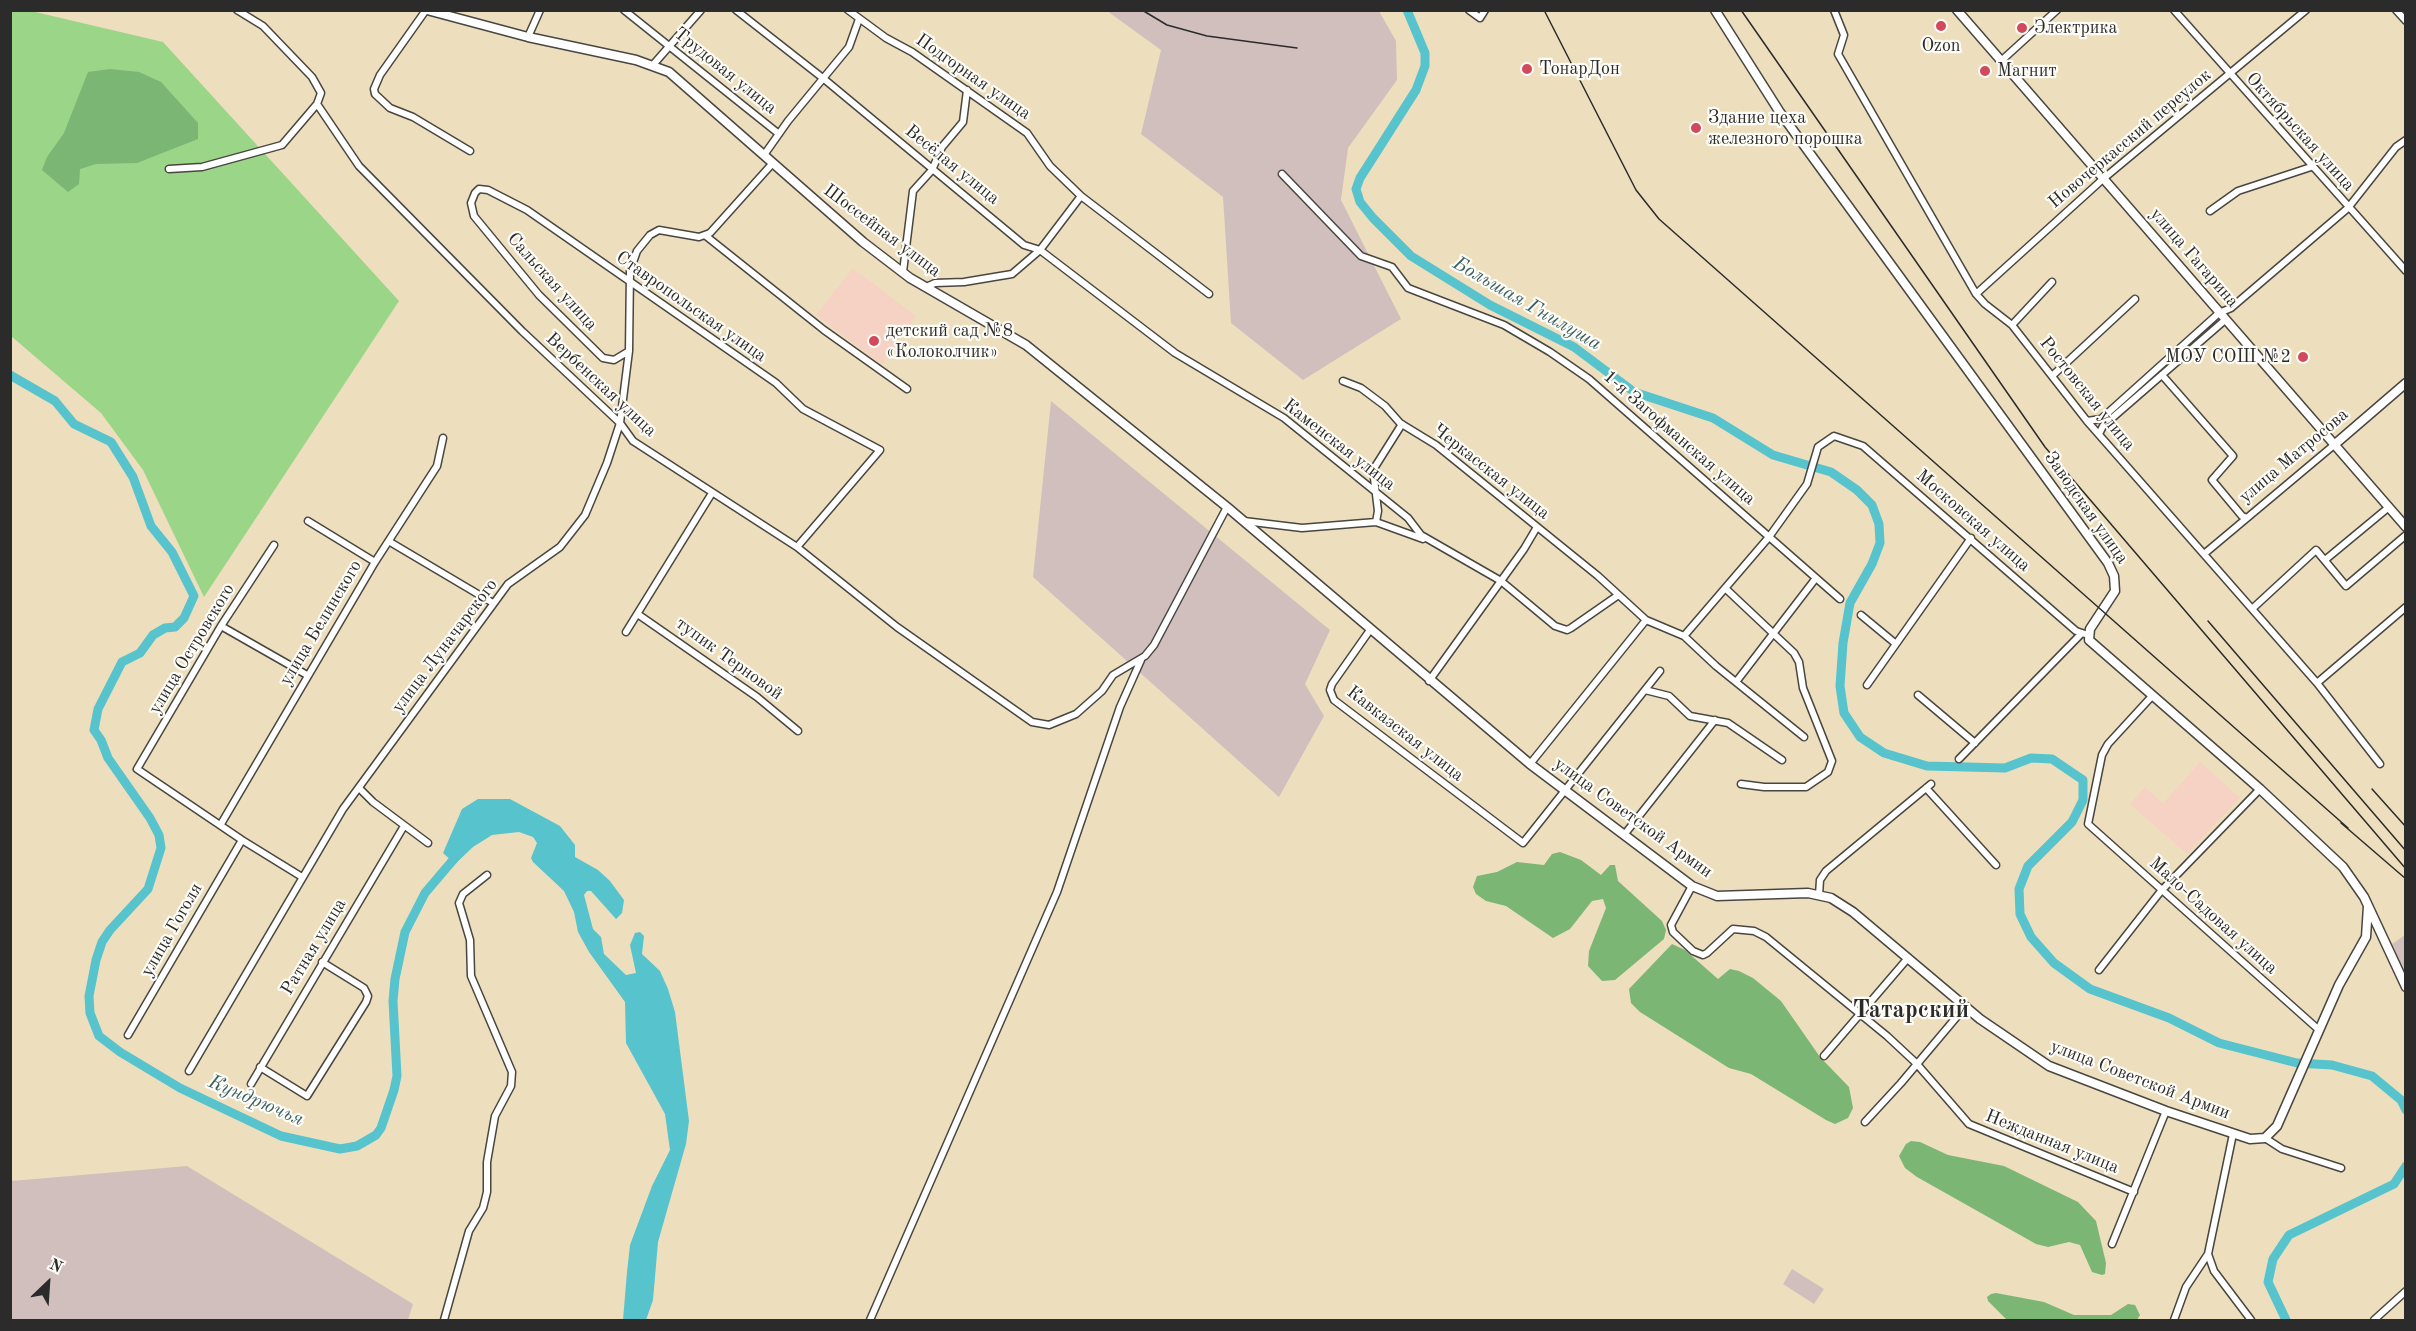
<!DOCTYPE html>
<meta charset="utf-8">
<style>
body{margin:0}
#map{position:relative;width:2416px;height:1331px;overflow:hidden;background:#eddfbd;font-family:"Old Standard TT",serif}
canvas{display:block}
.frame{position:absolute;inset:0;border:12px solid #2b2b2b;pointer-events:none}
.north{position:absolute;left:18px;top:1253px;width:60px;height:60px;-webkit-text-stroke:4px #fdfcf7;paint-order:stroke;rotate:25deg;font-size:16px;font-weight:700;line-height:24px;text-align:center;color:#2b2b2b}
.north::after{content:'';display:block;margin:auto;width:21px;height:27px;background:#2b2b2b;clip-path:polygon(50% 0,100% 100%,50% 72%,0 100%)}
</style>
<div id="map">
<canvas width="2416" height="1331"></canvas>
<div class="frame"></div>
<div class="north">N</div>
</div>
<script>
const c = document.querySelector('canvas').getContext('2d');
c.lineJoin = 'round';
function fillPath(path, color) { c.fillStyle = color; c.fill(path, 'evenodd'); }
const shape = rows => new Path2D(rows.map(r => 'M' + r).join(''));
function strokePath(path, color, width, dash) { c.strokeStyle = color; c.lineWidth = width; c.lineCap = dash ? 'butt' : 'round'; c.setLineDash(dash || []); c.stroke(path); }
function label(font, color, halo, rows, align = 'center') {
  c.font = font + ' "Old Standard TT",serif'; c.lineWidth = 4.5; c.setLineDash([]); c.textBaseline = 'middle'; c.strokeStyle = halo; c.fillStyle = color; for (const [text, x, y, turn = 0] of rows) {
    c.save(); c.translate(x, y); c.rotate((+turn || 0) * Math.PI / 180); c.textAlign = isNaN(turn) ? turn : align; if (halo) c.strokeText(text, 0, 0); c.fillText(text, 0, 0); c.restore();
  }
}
fillPath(shape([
 [853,268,916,316,882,365,816,315],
 [2200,762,2240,798,2187,854,2130,804,2145,787,2163,803]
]), '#f6d2c4');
fillPath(shape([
 [1107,11,1379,11,1396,41,1397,80,1348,148,1341,200,1401,319,1303,380,1231,323,1223,197,1141,134,1161,50],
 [1051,401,1330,630,1305,684,1324,716,1279,797,1033,577],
 [2405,935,2405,975,2392,944],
 [187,1166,413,1304,408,1320,11,1320,11,1181],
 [1792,1269,1824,1289,1814,1304,1783,1284]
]), '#d1bfbe');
fillPath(shape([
 [11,11,31,11,163,42,399,301,204,597,143,470,101,413,11,336]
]), '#9ad588');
fillPath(shape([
 [110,69,139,72,161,82,198,123,198,139,137,163,96,164,80,169,79,184,68,192,42,170,47,157,64,133,88,72],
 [1560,852,1581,860,1601,875,1610,865,1615,865,1618,881,1662,921,1666,930,1664,939,1615,980,1602,981,1588,966,1589,951,1606,908,1603,899,1592,901,1570,929,1553,938,1506,906,1486,901,1476,894,1473,887,1477,876,1497,872,1517,862,1544,865,1552,854],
 [1672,944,1685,950,1718,979,1730,969,1739,971,1753,978,1781,1001,1820,1057,1849,1087,1853,1108,1848,1118,1835,1124,1826,1120,1751,1074,1729,1068,1640,1012,1631,1003,1629,989],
 [1911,1141,1920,1142,1948,1155,2004,1166,2078,1202,2096,1221,2106,1263,2105,1274,2102,1275,2092,1272,2080,1245,2069,1242,2048,1247,2036,1244,1917,1177,1905,1168,1899,1156,1906,1144],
 [1996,1293,2044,1302,2074,1315,2111,1315,2128,1304,2135,1305,2140,1315,2137,1320,2007,1320,1988,1301,1987,1297,1991,1294]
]), '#7bb674');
fillPath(shape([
 [478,799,510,799,560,826,575,845,575,857,598,870,610,881,624,900,622,913,616,919,591,891,587,891,584,895,593,929,601,937,604,954,626,975,636,973,630,945,635,933,640,932,644,936,642,954,660,971,668,989,675,1012,689,1121,686,1144,658,1242,653,1300,646,1320,623,1320,627,1272,630,1245,652,1186,670,1150,665,1114,626,1043,625,1002,589,952,578,932,574,912,564,891,533,862,531,858,537,843,533,837,519,832,492,835,473,847,455,864,443,853,462,809]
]), '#56c3cd');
strokePath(shape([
 [1407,10,1425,53,1425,66,1416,90,1360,178,1356,189,1360,202,1373,218,1411,256,1490,305,1574,347,1634,392,1713,418,1773,455,1831,472,1857,490,1872,505,1879,524,1880,543,1872,564,1850,603,1843,643,1840,686,1844,713,1860,737,1884,753,1927,766,2005,768,2031,758,2052,759,2083,780,2083,800,2072,822,2028,866,2019,889,2020,914,2031,937,2054,963,2090,989,2169,1018,2219,1043,2297,1063,2332,1065,2372,1076,2401,1100,2406,1110],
 [10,375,55,401,74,424,111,442,133,477,151,526,172,552,194,596,184,618,175,627,165,628,153,635,140,653,122,662,98,709,94,730,101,740,108,758,150,818,159,835,161,848,148,889,110,930,102,942,96,960,89,996,90,1013,99,1036,120,1052,180,1088,281,1136,340,1149,357,1146,376,1135,381,1128,394,1090,397,1076,393,1001,395,979,405,932,425,893,459,853],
 [2286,1320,2268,1282,2273,1259,2289,1235,2394,1184,2406,1166]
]), '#56c3cd', 9);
const street = shape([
 [237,10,263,26,312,77,321,93,317,104,359,166,522,331,620,423,633,441,797,547,897,627,1032,722,1049,725,1076,714,1102,691,1113,675,1145,656,1154,645,1227,507],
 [426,10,380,75,374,89,375,94,390,108,413,117,470,151],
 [624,10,779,134],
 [736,10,824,79,1024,245,1040,250,1175,353,1284,418,1408,518,1421,535,1501,581,1555,626,1567,630,1571,628,1617,596],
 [848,10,886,38,912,52,1027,133,1050,166,1081,196,1209,294],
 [1469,10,1480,18,1485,10],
 [1834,10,1844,35,1838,54,1976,294,1985,304,2012,325,2087,421,2317,683,2380,764],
 [2174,10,2406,271],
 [2396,10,2406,21],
 [528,37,540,10],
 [2001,61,2057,10],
 [652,66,701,10],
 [764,155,788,121,849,47,859,19],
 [169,169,202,167,282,145,317,104],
 [1282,174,1361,256,1392,267,1408,288,1504,325,1550,352,1589,379,1840,599],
 [2210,211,2238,191,2311,167],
 [706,236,824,330,907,389],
 [903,272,913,191,932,170,942,147,963,122,967,90],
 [926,287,935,283,964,282,1012,274,1040,250,1081,196],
 [1976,294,2103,179,2306,10],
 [2012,325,2052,282],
 [629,351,614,360,603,358,539,295,474,216,471,203,475,193,479,189,488,190,527,210,776,383,803,409,880,450,797,547],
 [2162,375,2233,456,2212,480,2242,516,2247,518],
 [2052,376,2135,299],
 [1343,381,1361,388,1385,406,1400,423,1436,445,1598,576,1646,620,1684,636,1716,666,1804,737],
 [2087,421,2101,419,2219,313,2231,308,2348,208,2396,147,2406,140],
 [2099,434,2103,426,2225,320],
 [308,521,375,562],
 [1244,521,1302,528,1376,522,1423,539],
 [1376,522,1378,511,1373,470,1402,424],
 [390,542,493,603],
 [274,545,221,626,137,769,242,840,302,877],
 [2204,554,2334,445],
 [2325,560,2389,507],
 [1725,588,1794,653,1799,662,1803,688,1832,761,1828,772,1806,787,1764,787,1741,784],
 [2252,609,2316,550,2346,586,2406,535],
 [639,615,757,697,798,731],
 [1861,615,1896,644],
 [221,626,307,675],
 [1370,630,1332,684,1330,690,1334,700,1523,843,1660,671],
 [626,632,712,493],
 [1684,636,1769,537,1807,484,1818,447,1834,436,1863,446,2076,631,2088,635],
 [1429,681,1524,549,1537,527],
 [1736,682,1816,578],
 [2317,683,2406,607],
 [1867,685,1971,538],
 [1645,690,1669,696,1690,716,1728,723,1782,760],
 [1918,695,1975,743],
 [2153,695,2108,744,2102,755,2088,824,2319,1030],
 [1959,759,2081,634],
 [1530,764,1646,620],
 [359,788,373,802,428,843],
 [1926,788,1996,865],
 [221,824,375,562,437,466,443,438],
 [1624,835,1715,720],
 [1692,886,1671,925,1673,932,1693,951,1703,955,1707,953,1733,929,1754,931,1766,937,1887,1036,1916,1063,1969,1124,2134,1192],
 [1819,895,1820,880,1826,871,1931,784],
 [2099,970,2161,891,2260,789],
 [128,1035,242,840],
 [1824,1056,1908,958],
 [260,1067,307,1096,366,1002,368,996,364,988,322,962],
 [189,1071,343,809,508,584,560,547,585,515,607,463,620,423,629,351,630,271,637,251,650,235,659,230,699,237,710,233,772,164],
 [251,1084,404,826],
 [1865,1122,1901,1083,1965,1007],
 [2265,1138,2282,1149,2341,1168],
 [2112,1244,2166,1111],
 [2208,1254,2214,1271,2251,1320],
 [444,1320,469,1231,483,1208,487,1192,487,1162,495,1116,511,1086,512,1072,471,976,470,940,459,903,463,894,487,875],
 [870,1320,1057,892,1120,707,1141,660],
 [2174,1320,2186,1287,2208,1254,2233,1134],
 [2374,1320,2406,1291]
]);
const secondary = shape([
 [427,10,528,37,636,60,669,72,863,242,910,278,1026,345,1227,507,1530,764,1692,886,1717,896,1808,893,1831,898,1853,912,1980,1019,2049,1066,2166,1111,2250,1139,2265,1138,2277,1126,2339,985,2366,937,2368,906],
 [1715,10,1779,111,2108,563,2114,576,2115,591,2090,629,2089,640,2260,789,2343,867,2364,897,2406,987],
 [1957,10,2406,527],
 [2334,445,2406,383]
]);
strokePath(street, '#484641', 9);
strokePath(secondary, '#484641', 11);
strokePath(street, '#fff', 6);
strokePath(secondary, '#fff', 8);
strokePath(shape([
 [1142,10,1167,25,1207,36,1297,48],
 [1544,10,1636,190,1659,219,2348,828],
 [1741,10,2045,447,2406,869],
 [2208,621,2406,851],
 [2372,789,2406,827],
 [2341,823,2406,879]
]), '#2b2b2b', 1.5);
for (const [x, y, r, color] of [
 [1941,26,6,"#d1495b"],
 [2022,28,6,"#d1495b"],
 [1527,69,6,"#d1495b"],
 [1985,71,6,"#d1495b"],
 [1696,128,6,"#d1495b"],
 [874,341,6,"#d1495b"],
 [2303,357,6,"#d1495b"]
]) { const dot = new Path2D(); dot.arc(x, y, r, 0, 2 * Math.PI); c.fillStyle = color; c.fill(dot); strokePath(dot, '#fdfcf7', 2); }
label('18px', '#2b2b2b', '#fdfcf7', [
 ["Электрика",2034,28],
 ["Ozon",1941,46,"center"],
 ["ТонарДон",1539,69],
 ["Магнит",1997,71],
 ["Здание цеха",1708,118],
 ["железного порошка",1708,139],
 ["детский сад №8",886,331],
 ["«Колоколчик»",886,352],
 ["МОУ СОШ №2",2291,357,"right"]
], 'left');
label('18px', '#2b2b2b', '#fdfcf7', [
 ["Трудовая улица",725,71,39],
 ["Подгорная улица",973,77,35],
 ["Октябрьская улица",2300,132,48],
 ["Новочеркасский переулок",2130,139,-40],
 ["Весёлая улица",952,165,39],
 ["Шоссейная улица",882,231,37],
 ["улица Гагарина",2194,258,49],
 ["Сальская улица",552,282,48],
 ["Ставропольская улица",691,307,35],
 ["Вербенская улица",601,385,43],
 ["Ростовская улица",2087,394,51],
 ["1-я Загофманская улица",1679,438,41],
 ["Каменская улица",1339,445,38],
 ["улица Матросова",2294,456,-40],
 ["Черкасская улица",1491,472,38],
 ["Заводская улица",2086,508,55],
 ["Московская улица",1973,521,41],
 ["улица Белинского",321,623,-59],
 ["улица Луначарского",445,646,-53],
 ["улица Островского",192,649,-59],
 ["тупик Терновой",729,659,36],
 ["Кавказская улица",1405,734,38],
 ["улица Советской Армии",1633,818,36],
 ["Мало-Садовая улица",2213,916,42],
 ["улица Гоголя",172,930,-60],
 ["Ратная улица",314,947,-59],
 ["улица Советской Армии",2140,1080,21],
 ["Нежданная улица",2052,1142,22]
]);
label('italic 20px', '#3a6064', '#fdfcf7', [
 ["Большая Гнилуша",1527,304,30],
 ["Кундрючья",256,1101,23]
]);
label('bold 24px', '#2b2b2b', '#fdfcf7', [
 ["Татарский",1911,1011]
]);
</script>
